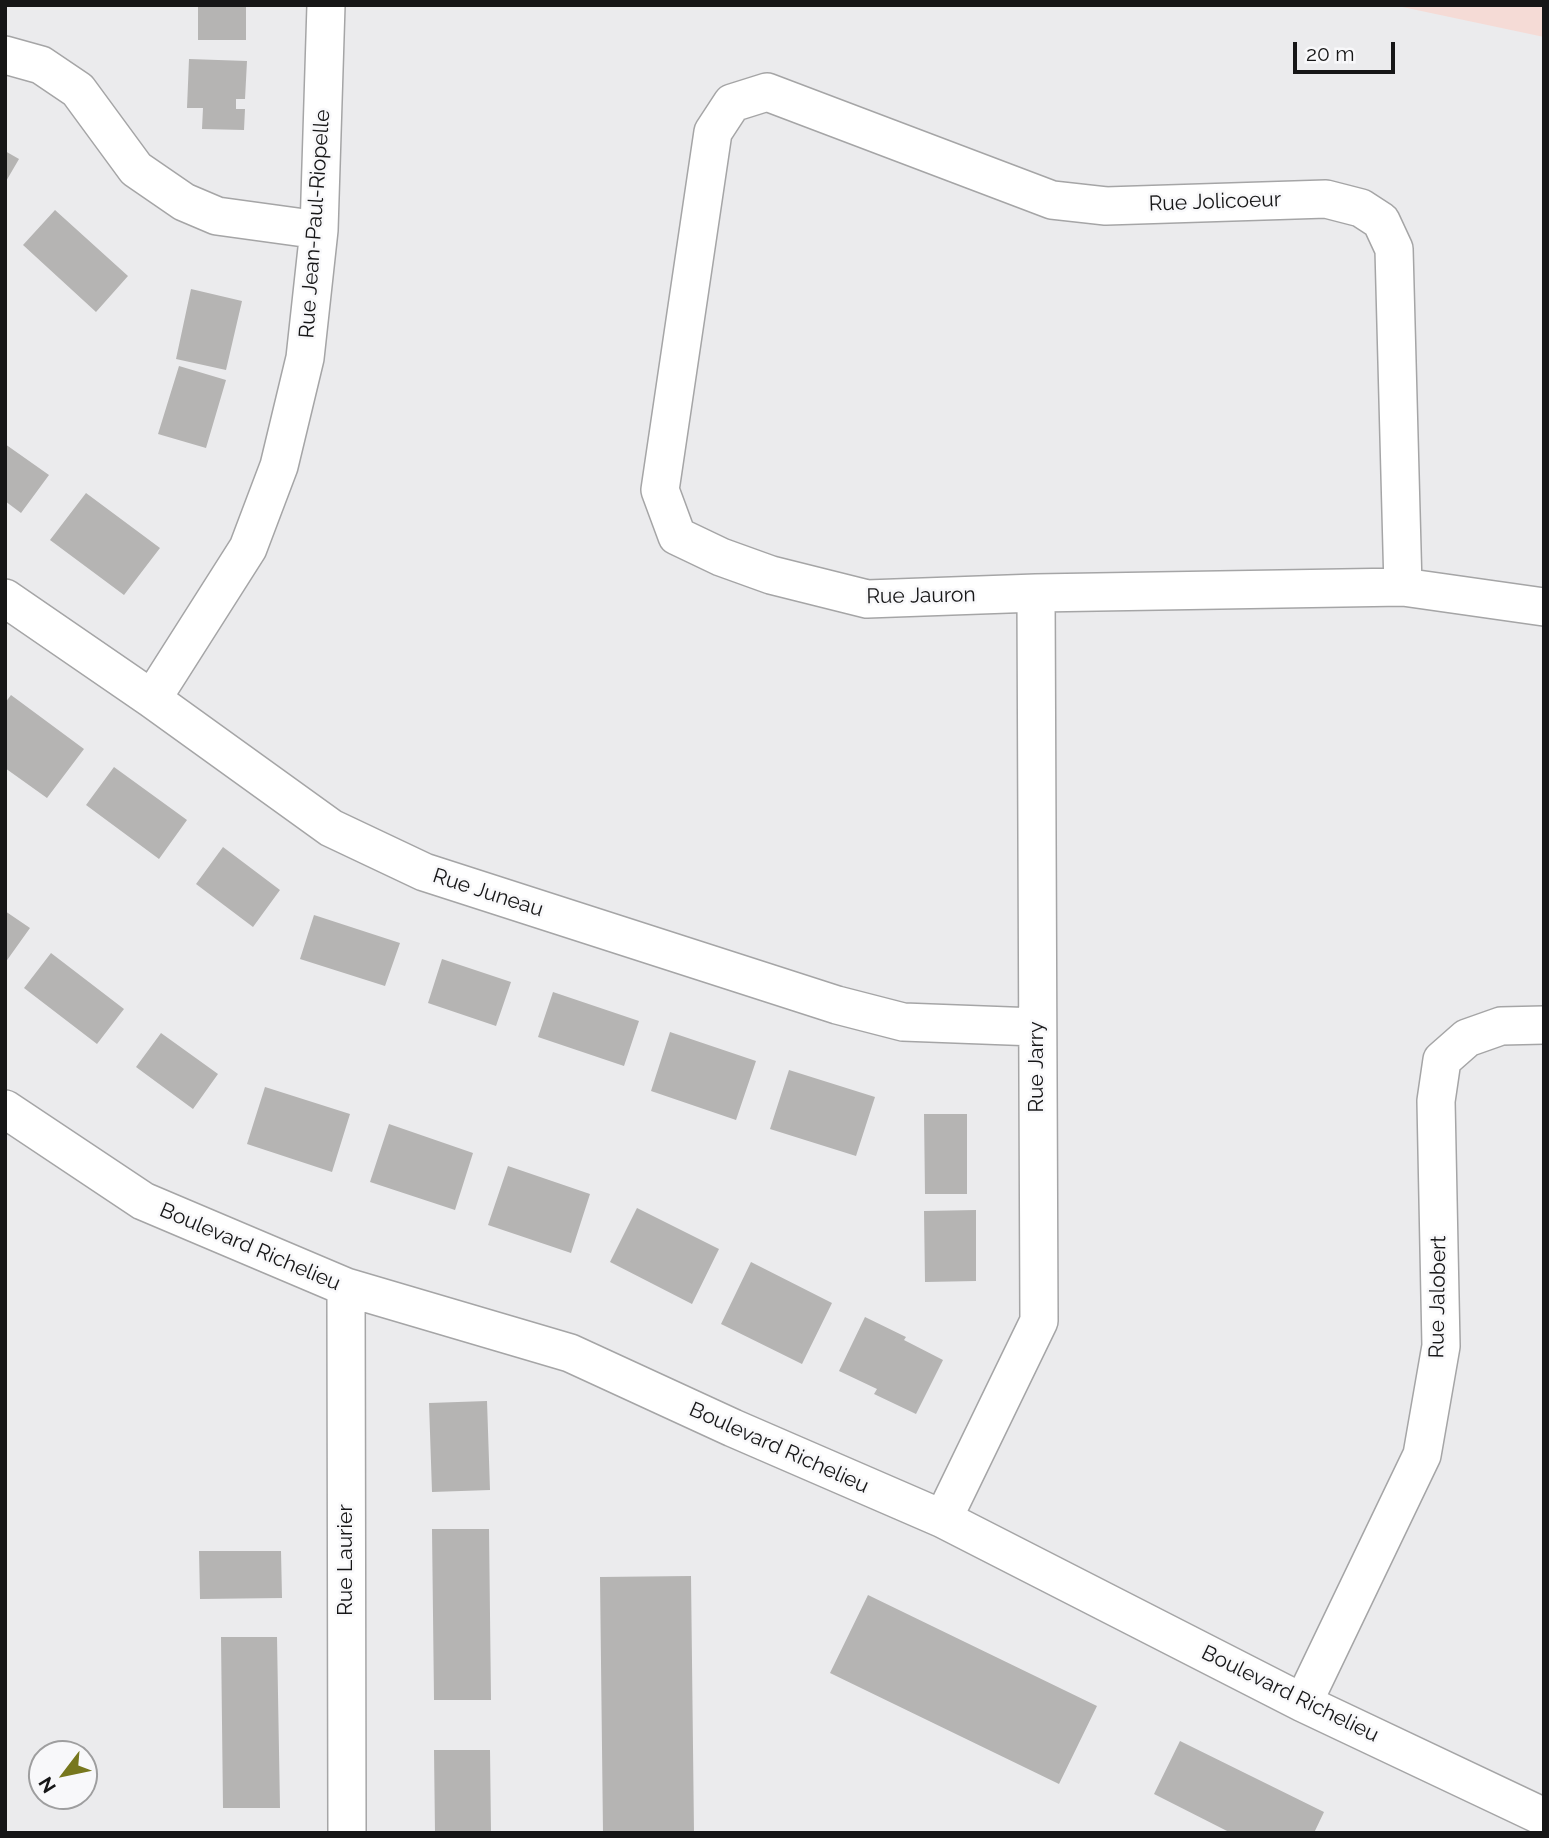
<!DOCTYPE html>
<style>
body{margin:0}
#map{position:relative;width:1549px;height:1838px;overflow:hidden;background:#ebebed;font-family:Raleway,sans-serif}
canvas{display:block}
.frame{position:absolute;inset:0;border:7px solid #161617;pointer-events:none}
.north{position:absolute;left:28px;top:1740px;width:70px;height:70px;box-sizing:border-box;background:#f8f8fa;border:2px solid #9e9e9f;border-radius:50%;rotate:238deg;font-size:19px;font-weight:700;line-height:28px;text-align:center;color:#161617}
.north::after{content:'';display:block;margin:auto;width:24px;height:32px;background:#77771d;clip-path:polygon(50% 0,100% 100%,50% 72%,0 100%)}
.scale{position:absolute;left:1293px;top:42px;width:102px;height:32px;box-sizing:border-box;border:4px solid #161617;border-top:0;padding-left:9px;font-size:21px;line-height:24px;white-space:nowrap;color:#161617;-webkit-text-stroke:5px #f8f8fa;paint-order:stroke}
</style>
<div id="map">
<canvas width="1549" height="1838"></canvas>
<div class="frame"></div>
<div class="north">N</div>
<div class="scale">20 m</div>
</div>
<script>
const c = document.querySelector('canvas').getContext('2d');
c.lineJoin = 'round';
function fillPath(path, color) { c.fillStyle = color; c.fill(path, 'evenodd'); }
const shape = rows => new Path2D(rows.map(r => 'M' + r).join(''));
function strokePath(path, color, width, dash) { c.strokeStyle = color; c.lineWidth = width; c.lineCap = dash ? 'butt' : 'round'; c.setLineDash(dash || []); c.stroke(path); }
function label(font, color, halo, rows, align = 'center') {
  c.font = font + ' Raleway,sans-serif'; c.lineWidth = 5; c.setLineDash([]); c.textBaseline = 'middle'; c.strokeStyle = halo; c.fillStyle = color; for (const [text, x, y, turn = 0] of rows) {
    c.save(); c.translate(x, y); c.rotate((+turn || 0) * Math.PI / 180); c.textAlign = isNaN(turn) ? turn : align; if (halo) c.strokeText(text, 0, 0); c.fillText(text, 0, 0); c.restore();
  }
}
fillPath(shape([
 [1393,5,1544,5,1544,37]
]), '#f5dbd6');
fillPath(shape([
 [198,5,246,5,246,40,198,40],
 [189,59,247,61,245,99,236,99,236,109,245,109,244,130,202,129,203,108,187,108],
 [5,151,19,159,5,183],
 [55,210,128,276,96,312,23,245],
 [191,289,242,301,226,370,176,359],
 [179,366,226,380,206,448,158,434],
 [5,444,49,475,21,513,5,501],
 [86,493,160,548,124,595,50,540],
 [11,695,84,749,47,798,5,768,5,703],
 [114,767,187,820,159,859,86,805],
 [223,847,280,890,253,927,196,884],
 [5,911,30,928,5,963],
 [314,915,400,943,385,986,300,959],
 [51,953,124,1009,97,1044,24,988],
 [442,959,511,982,496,1026,428,1003],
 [553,992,639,1021,624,1066,538,1037],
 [670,1032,756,1061,736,1120,651,1091],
 [161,1033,218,1074,193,1109,136,1067],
 [789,1070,875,1097,856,1156,770,1129],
 [265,1087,350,1114,332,1172,247,1144],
 [924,1114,967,1114,967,1194,925,1194],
 [389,1124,473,1153,455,1210,370,1182],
 [508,1166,590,1194,571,1253,488,1225],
 [637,1208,719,1249,692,1304,610,1262],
 [976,1210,976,1281,925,1282,924,1211],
 [751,1262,832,1303,802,1364,721,1324],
 [865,1317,906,1337,904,1340,943,1360,916,1414,874,1394,877,1389,839,1371],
 [487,1401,490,1490,432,1492,429,1403],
 [432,1529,489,1529,491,1700,434,1700],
 [199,1551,281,1551,282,1598,200,1599],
 [691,1576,694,1833,603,1833,600,1577],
 [868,1595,1097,1706,1059,1784,830,1673],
 [221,1637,277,1637,280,1808,223,1808],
 [1180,1741,1324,1812,1314,1833,1231,1833,1154,1794],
 [434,1750,490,1750,491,1833,435,1833]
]), '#b5b4b3');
const minor = shape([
 [5,55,41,65,78,90,136,169,184,202,217,216,319,230],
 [1403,587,1394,249,1381,221,1361,208,1326,199,1106,206,1052,200,767,92,732,103,713,132,660,490,677,536,721,557,771,575,867,599,1036,593,1403,587,1544,607],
 [5,598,152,699,331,828,424,872,837,1005,903,1022,1036,1027],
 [152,699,248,548,279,466,305,358,319,230,326,5],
 [5,1109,143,1201,346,1287,570,1353,733,1428,943,1519,1303,1703,1544,1817],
 [346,1287,347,1833],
 [943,1519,1039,1321,1036,593],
 [1303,1703,1422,1455,1441,1346,1436,1101,1442,1060,1467,1038,1501,1026,1544,1025]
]);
strokePath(minor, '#a5a5a6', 40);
strokePath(minor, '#fff', 37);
label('21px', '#161617', '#f8f8fa', [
 ["Rue Jolicoeur",1215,202,-2],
 ["Rue Jean-Paul-Riopelle",315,224,-86],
 ["Rue Jauron",921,596,-1],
 ["Rue Juneau",488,893,18],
 ["Rue Jarry",1037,1067,-90],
 ["Boulevard Richelieu",250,1247,23],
 ["Rue Jalobert",1438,1297,-89],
 ["Boulevard Richelieu",779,1448,24],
 ["Rue Laurier",346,1560,-90],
 ["Boulevard Richelieu",1290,1694,26]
]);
</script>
